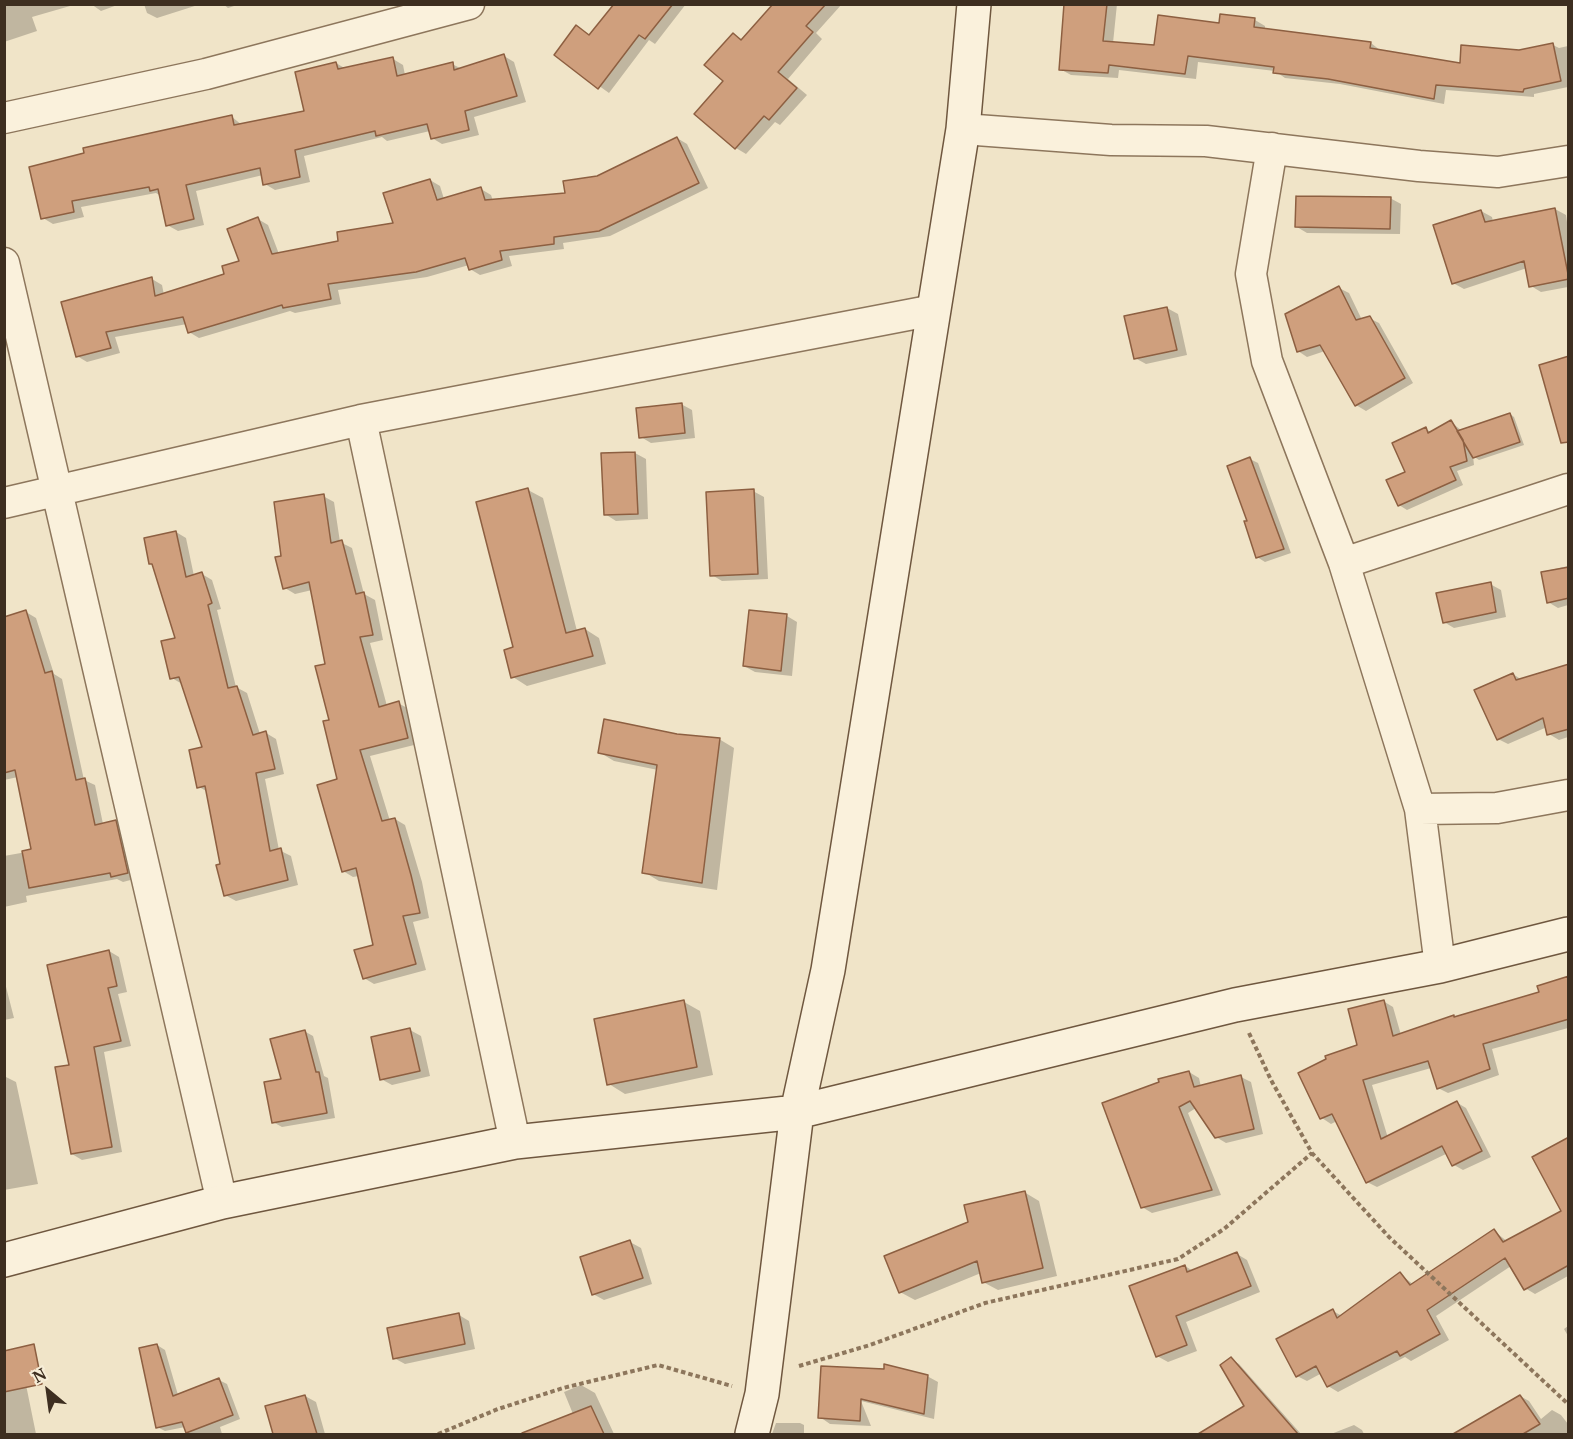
<!DOCTYPE html>
<style>
body{margin:0}
#map{position:relative;width:1573px;height:1439px;overflow:hidden;background:#f0e4c8;font-family:"Noto Serif",serif}
canvas{display:block}
.frame{position:absolute;inset:0;border:6px solid #3d2e20;pointer-events:none}
.north{position:absolute;left:18px;top:1361px;width:60px;height:60px;-webkit-text-stroke:4px #f7eed8;paint-order:stroke;rotate:331deg;font-size:16px;font-weight:700;line-height:24px;text-align:center;color:#3d2e20}
.north::after{content:'';display:block;margin:auto;width:21px;height:27px;background:#3d2e20;clip-path:polygon(50% 0,100% 100%,50% 72%,0 100%)}
</style>
<div id="map">
<canvas width="1573" height="1439"></canvas>
<div class="frame"></div>
<div class="north">N</div>
</div>
<script>
const c = document.querySelector('canvas').getContext('2d');
c.lineJoin = 'round';
function fillPath(path, color) { c.fillStyle = color; c.fill(path, 'evenodd'); }
const shape = rows => new Path2D(rows.map(r => 'M' + r).join(''));
function strokePath(path, color, width, dash) { c.strokeStyle = color; c.lineWidth = width; c.lineCap = dash ? 'butt' : 'round'; c.setLineDash(dash || []); c.stroke(path); }
fillPath(shape([
 [4,4,77,4,32,17,37,31,4,42],
 [91,4,120,4,101,11],
 [144,4,201,4,157,18,147,13],
 [223,4,240,4,228,8],
 [616,4,686,4,655,44,649,40,609,93,556,55,577,27,590,36],
 [775,4,842,4,816,33,822,39,788,79,807,95,780,125,775,122,746,154,736,148,725,80,733,34,743,40],
 [1066,4,1117,4,1113,43,1155,46,1221,25,1255,20,1265,26,1265,30,1371,43,1381,51,1461,64,1553,45,1559,48,1568,46,1568,87,1534,94,1534,97,1446,90,1444,104,1340,84,1285,78,1275,71,1198,62,1196,79,1119,70,1118,78,1071,75,1060,69],
 [504,56,514,62,526,102,474,117,479,135,442,144,432,138,430,131,387,141,382,137,304,156,310,182,275,190,265,184,263,175,196,191,204,225,178,231,167,225,161,196,156,193,81,207,84,217,53,224,43,218,31,168,232,117,242,125,306,112,336,63,346,69,393,59,403,65,405,75,452,64,462,69],
 [677,138,687,144,708,188,610,236,563,243,564,249,509,256,512,266,480,275,470,269,469,265,427,277,338,290,341,304,295,313,290,311,199,338,189,332,187,324,115,337,120,353,87,362,77,356,152,279,162,285,164,295,226,274,241,262,258,219,268,225,279,254,340,242,395,224,430,180,440,186,444,199,481,189,491,195,493,201,567,194],
 [1390,198,1401,204,1400,234,1307,233,1297,227],
 [1555,209,1566,215,1568,229,1568,287,1541,292,1531,286,1527,268,1464,289,1453,283,1481,211,1492,217,1493,222],
 [1339,288,1349,293,1362,320,1369,318,1379,323,1413,383,1366,411,1356,405,1325,351,1307,357,1298,351],
 [1167,308,1178,314,1187,355,1146,364,1135,358],
 [681,404,692,410,695,438,651,443,641,437],
 [1510,414,1514,417,1524,445,1479,460,1473,456,1474,465,1457,471,1463,485,1407,510,1399,505,1407,472,1425,429,1432,432,1451,422,1462,431],
 [635,453,646,459,648,519,616,521,605,514],
 [1250,459,1258,463,1291,553,1265,562,1257,557,1248,522],
 [528,490,543,498,577,631,585,629,599,638,606,664,527,686,513,677],
 [753,491,764,497,768,579,722,581,712,575],
 [323,496,334,502,340,542,352,548,364,594,375,600,383,640,370,643,387,706,398,703,409,709,418,744,370,756,390,821,395,819,405,825,422,882,429,918,413,922,426,970,374,984,364,978,374,946,359,876,353,877,343,871,339,780,327,665,312,590,295,594,285,588,283,557],
 [176,532,186,538,194,576,202,574,212,580,221,609,217,610,236,687,247,693,260,734,266,733,276,739,284,774,265,779,279,850,291,856,298,885,236,901,225,895,208,792,199,787,204,748,182,684,172,678,177,639],
 [1568,566,1568,605,1558,608,1548,602,1541,572],
 [1490,584,1501,590,1506,617,1454,628,1444,622],
 [26,612,36,618,54,674,62,679,84,780,95,785,103,824,115,822,126,827,138,878,123,882,117,879,26,896,27,902,4,907,4,856,32,851,18,777,4,780,4,738],
 [787,616,797,622,792,676,755,672,744,666],
 [1568,665,1568,737,1559,740,1549,734,1547,727,1508,744,1498,739,1513,674,1522,680],
 [677,736,719,739,734,748,717,890,659,881,644,872,658,770,614,761,599,752],
 [109,951,119,957,127,992,118,994,131,1046,104,1052,122,1152,82,1160,72,1154,70,1067],
 [1568,977,1568,1028,1492,1049,1499,1075,1448,1093,1438,1088,1431,1068,1372,1085,1388,1138,1456,1102,1466,1108,1491,1157,1463,1170,1454,1165,1448,1153,1377,1187,1367,1182,1337,1121,1331,1124,1322,1118,1383,1001,1393,1007,1401,1035,1541,993],
 [4,979,14,1018,4,1020],
 [684,1002,700,1011,713,1075,625,1094,609,1084],
 [410,1030,421,1036,430,1076,392,1085,381,1079],
 [304,1031,313,1036,324,1076,328,1078,335,1118,282,1127,273,1122,283,1080],
 [1189,1072,1199,1078,1201,1087,1241,1077,1251,1082,1263,1134,1226,1143,1216,1137,1196,1108,1188,1113,1221,1195,1152,1213,1142,1207],
 [4,1076,16,1082,38,1184,4,1190],
 [1568,1139,1568,1276,1535,1294,1525,1288,1511,1266,1436,1316,1449,1340,1411,1361,1405,1357,1338,1392,1328,1386,1322,1373,1307,1381,1297,1376,1333,1311,1342,1316,1400,1274,1414,1285,1494,1231,1508,1242,1563,1212],
 [1024,1192,1039,1201,1057,1276,998,1290,983,1282,981,1273,915,1300,900,1292,970,1223],
 [630,1242,641,1248,652,1284,604,1300,593,1294],
 [1237,1254,1247,1260,1260,1292,1186,1322,1197,1351,1168,1362,1157,1356,1185,1266,1193,1271],
 [459,1315,469,1321,475,1349,405,1364,394,1358],
 [1568,1326,1568,1336,1564,1329],
 [157,1345,165,1350,178,1395,219,1380,227,1384,240,1419,220,1427,222,1434,188,1434,185,1427,165,1431,157,1427],
 [1231,1359,1239,1364,1301,1434,1235,1434,1223,1421,1246,1406],
 [823,1367,927,1376,938,1382,934,1419,861,1401,871,1426,830,1424,820,1417],
 [4,1372,24,1375,36,1434,4,1434],
 [581,1385,595,1393,614,1434,532,1434,573,1414,564,1392],
 [305,1396,316,1402,325,1434,274,1434,267,1407],
 [1520,1396,1529,1401,1541,1419,1552,1410,1561,1415,1568,1424,1568,1434,1461,1434,1460,1432],
 [776,1423,800,1423,804,1425,804,1434,772,1434],
 [1354,1425,1362,1430,1364,1434,1331,1434]
]), '#0003');
const building = shape([
 [614,4,673,4,645,39,639,35,598,89,554,55,576,25,589,35,614,4],
 [773,4,826,4,806,26,813,32,778,72,797,88,769,120,764,116,735,149,694,114,723,81,704,65,733,33,741,40,773,4],
 [1064,4,1107,4,1103,41,1154,45,1158,15,1219,23,1220,14,1255,18,1254,27,1371,42,1370,48,1460,63,1461,45,1519,50,1553,43,1561,81,1524,89,1523,92,1436,85,1434,99,1328,79,1273,73,1274,67,1188,56,1185,74,1109,65,1108,73,1059,70,1064,4],
 [504,54,517,96,465,111,469,130,431,139,427,124,376,136,375,131,295,150,300,177,263,185,260,168,186,185,194,219,166,226,158,189,150,191,149,187,72,201,74,212,41,219,29,167,84,153,83,148,232,115,234,125,304,111,295,72,336,62,338,69,393,57,397,76,453,62,454,70,504,54],
 [677,137,699,183,599,231,554,237,554,244,500,251,502,260,469,270,465,258,416,272,328,284,331,299,283,308,282,305,188,333,183,317,106,332,111,348,76,357,61,302,152,277,155,296,224,274,222,266,239,261,227,229,258,217,272,254,338,241,337,232,393,223,383,193,430,179,437,200,481,187,485,200,565,193,563,181,597,176,677,137],
 [1296,196,1391,197,1390,229,1295,227,1296,196],
 [1555,208,1569,279,1529,287,1524,261,1452,284,1433,225,1481,210,1485,222,1555,208],
 [1339,286,1356,320,1370,316,1405,378,1355,406,1320,345,1297,352,1285,314,1339,286],
 [1167,307,1177,350,1134,359,1124,316,1167,307],
 [1569,356,1569,442,1561,443,1539,365,1569,356],
 [682,403,685,433,639,438,636,408,682,403],
 [1510,413,1520,442,1473,458,1457,431,1510,413],
 [1451,420,1463,440,1467,461,1450,467,1456,480,1398,506,1386,480,1405,472,1392,443,1426,427,1428,433,1451,420],
 [635,452,638,514,604,515,601,453,635,452],
 [1250,457,1284,549,1256,558,1244,521,1247,521,1227,466,1250,457],
 [528,488,566,633,585,628,593,656,511,678,504,650,513,647,476,502,528,488],
 [754,489,758,574,710,576,706,492,754,489],
 [324,494,331,543,342,540,356,594,364,592,373,635,360,637,379,707,399,701,408,738,360,750,382,821,395,818,411,875,420,913,403,916,416,964,363,979,354,950,373,945,356,868,342,872,317,785,337,779,323,721,329,720,315,666,325,664,309,582,283,589,275,557,281,556,274,502,324,494],
 [176,531,186,577,202,572,212,603,208,605,228,688,237,686,253,735,266,731,275,769,256,773,270,851,281,848,288,880,224,896,216,865,220,864,205,786,197,788,189,750,202,747,179,677,170,679,161,641,175,638,152,564,149,564,144,538,176,531],
 [1569,567,1569,598,1547,603,1541,572,1569,567],
 [1491,582,1496,612,1443,623,1436,593,1491,582],
 [26,610,45,673,52,671,76,780,85,778,95,825,116,820,128,873,111,877,110,873,29,888,22,851,31,849,15,770,4,773,4,617,26,610],
 [749,610,787,614,781,671,743,666,749,610],
 [1569,664,1569,729,1547,735,1543,718,1497,740,1474,690,1513,673,1516,680,1569,664],
 [604,719,677,734,720,738,702,883,642,873,657,765,598,753,604,719],
 [109,950,117,986,108,988,121,1041,94,1047,112,1147,71,1154,55,1067,69,1065,47,965,109,950],
 [1569,976,1569,1019,1483,1044,1490,1069,1437,1089,1428,1061,1363,1080,1381,1139,1457,1101,1482,1151,1452,1166,1442,1146,1366,1183,1332,1114,1320,1119,1298,1073,1326,1059,1325,1056,1357,1045,1348,1009,1384,1000,1393,1036,1454,1015,1454,1017,1539,992,1537,986,1569,976],
 [684,1000,697,1067,607,1085,594,1019,684,1000],
 [410,1028,420,1071,380,1080,371,1037,410,1028],
 [305,1030,316,1072,319,1072,327,1113,272,1123,264,1082,281,1079,270,1039,305,1030],
 [1189,1071,1194,1087,1241,1075,1254,1129,1215,1138,1190,1101,1179,1107,1212,1190,1141,1208,1102,1103,1159,1082,1158,1079,1189,1071],
 [1569,1137,1569,1265,1524,1290,1505,1258,1427,1310,1440,1334,1400,1356,1397,1351,1327,1387,1316,1366,1296,1377,1276,1339,1333,1309,1337,1318,1400,1272,1410,1285,1494,1229,1503,1242,1561,1211,1532,1157,1569,1137],
 [1025,1191,1043,1268,982,1283,977,1261,899,1293,884,1256,968,1222,964,1205,1025,1191],
 [630,1240,643,1278,592,1295,580,1257,630,1240],
 [1237,1252,1251,1286,1176,1316,1187,1345,1156,1357,1129,1286,1185,1265,1187,1272,1237,1252],
 [459,1313,465,1344,393,1359,387,1328,459,1313],
 [34,1344,42,1384,4,1392,4,1351,34,1344],
 [157,1344,173,1396,219,1378,233,1415,186,1433,182,1422,156,1428,139,1348,157,1344],
 [1231,1357,1298,1434,1198,1434,1244,1406,1220,1365,1231,1357],
 [884,1364,928,1375,924,1414,861,1399,860,1421,818,1418,821,1366,884,1369,884,1364],
 [305,1395,317,1434,273,1434,265,1406,305,1395],
 [1520,1395,1540,1424,1523,1434,1453,1434,1520,1395],
 [591,1406,604,1434,522,1434,522,1433,591,1406]
]);
fillPath(building, '#cf9f7d');
strokePath(building, '#8d5f41', 1.5);
const street = shape([
 [4,118,206,74,469,4],
 [963,129,1111,140,1206,141,1419,166,1498,172,1568,161],
 [1272,148,1251,274,1267,361,1344,563,1420,809,1440,966],
 [4,263,222,1202],
 [361,420,515,1142],
 [4,503,361,420,934,310],
 [1344,563,1568,489],
 [1420,809,1497,808,1568,795]
]);
const secondary = shape([
 [4,1260,222,1202,515,1142,797,1112,1235,1005,1440,966,1568,934],
 [752,1434,762,1394,797,1112,828,970,963,129,974,4]
]);
strokePath(street, '#8d765c', 33);
strokePath(secondary, '#6f573f', 36);
strokePath(shape([
 [1249,1033,1271,1080,1312,1153,1389,1237,1568,1404],
 [799,1366,870,1345,985,1303,1178,1259,1224,1229,1312,1153],
 [438,1434,498,1409,563,1388,658,1365,732,1386]
]), '#8d765c', 4, [4.5, 3]);
strokePath(street, '#faf1dc', 30);
strokePath(secondary, '#faf1dc', 33);
</script>
